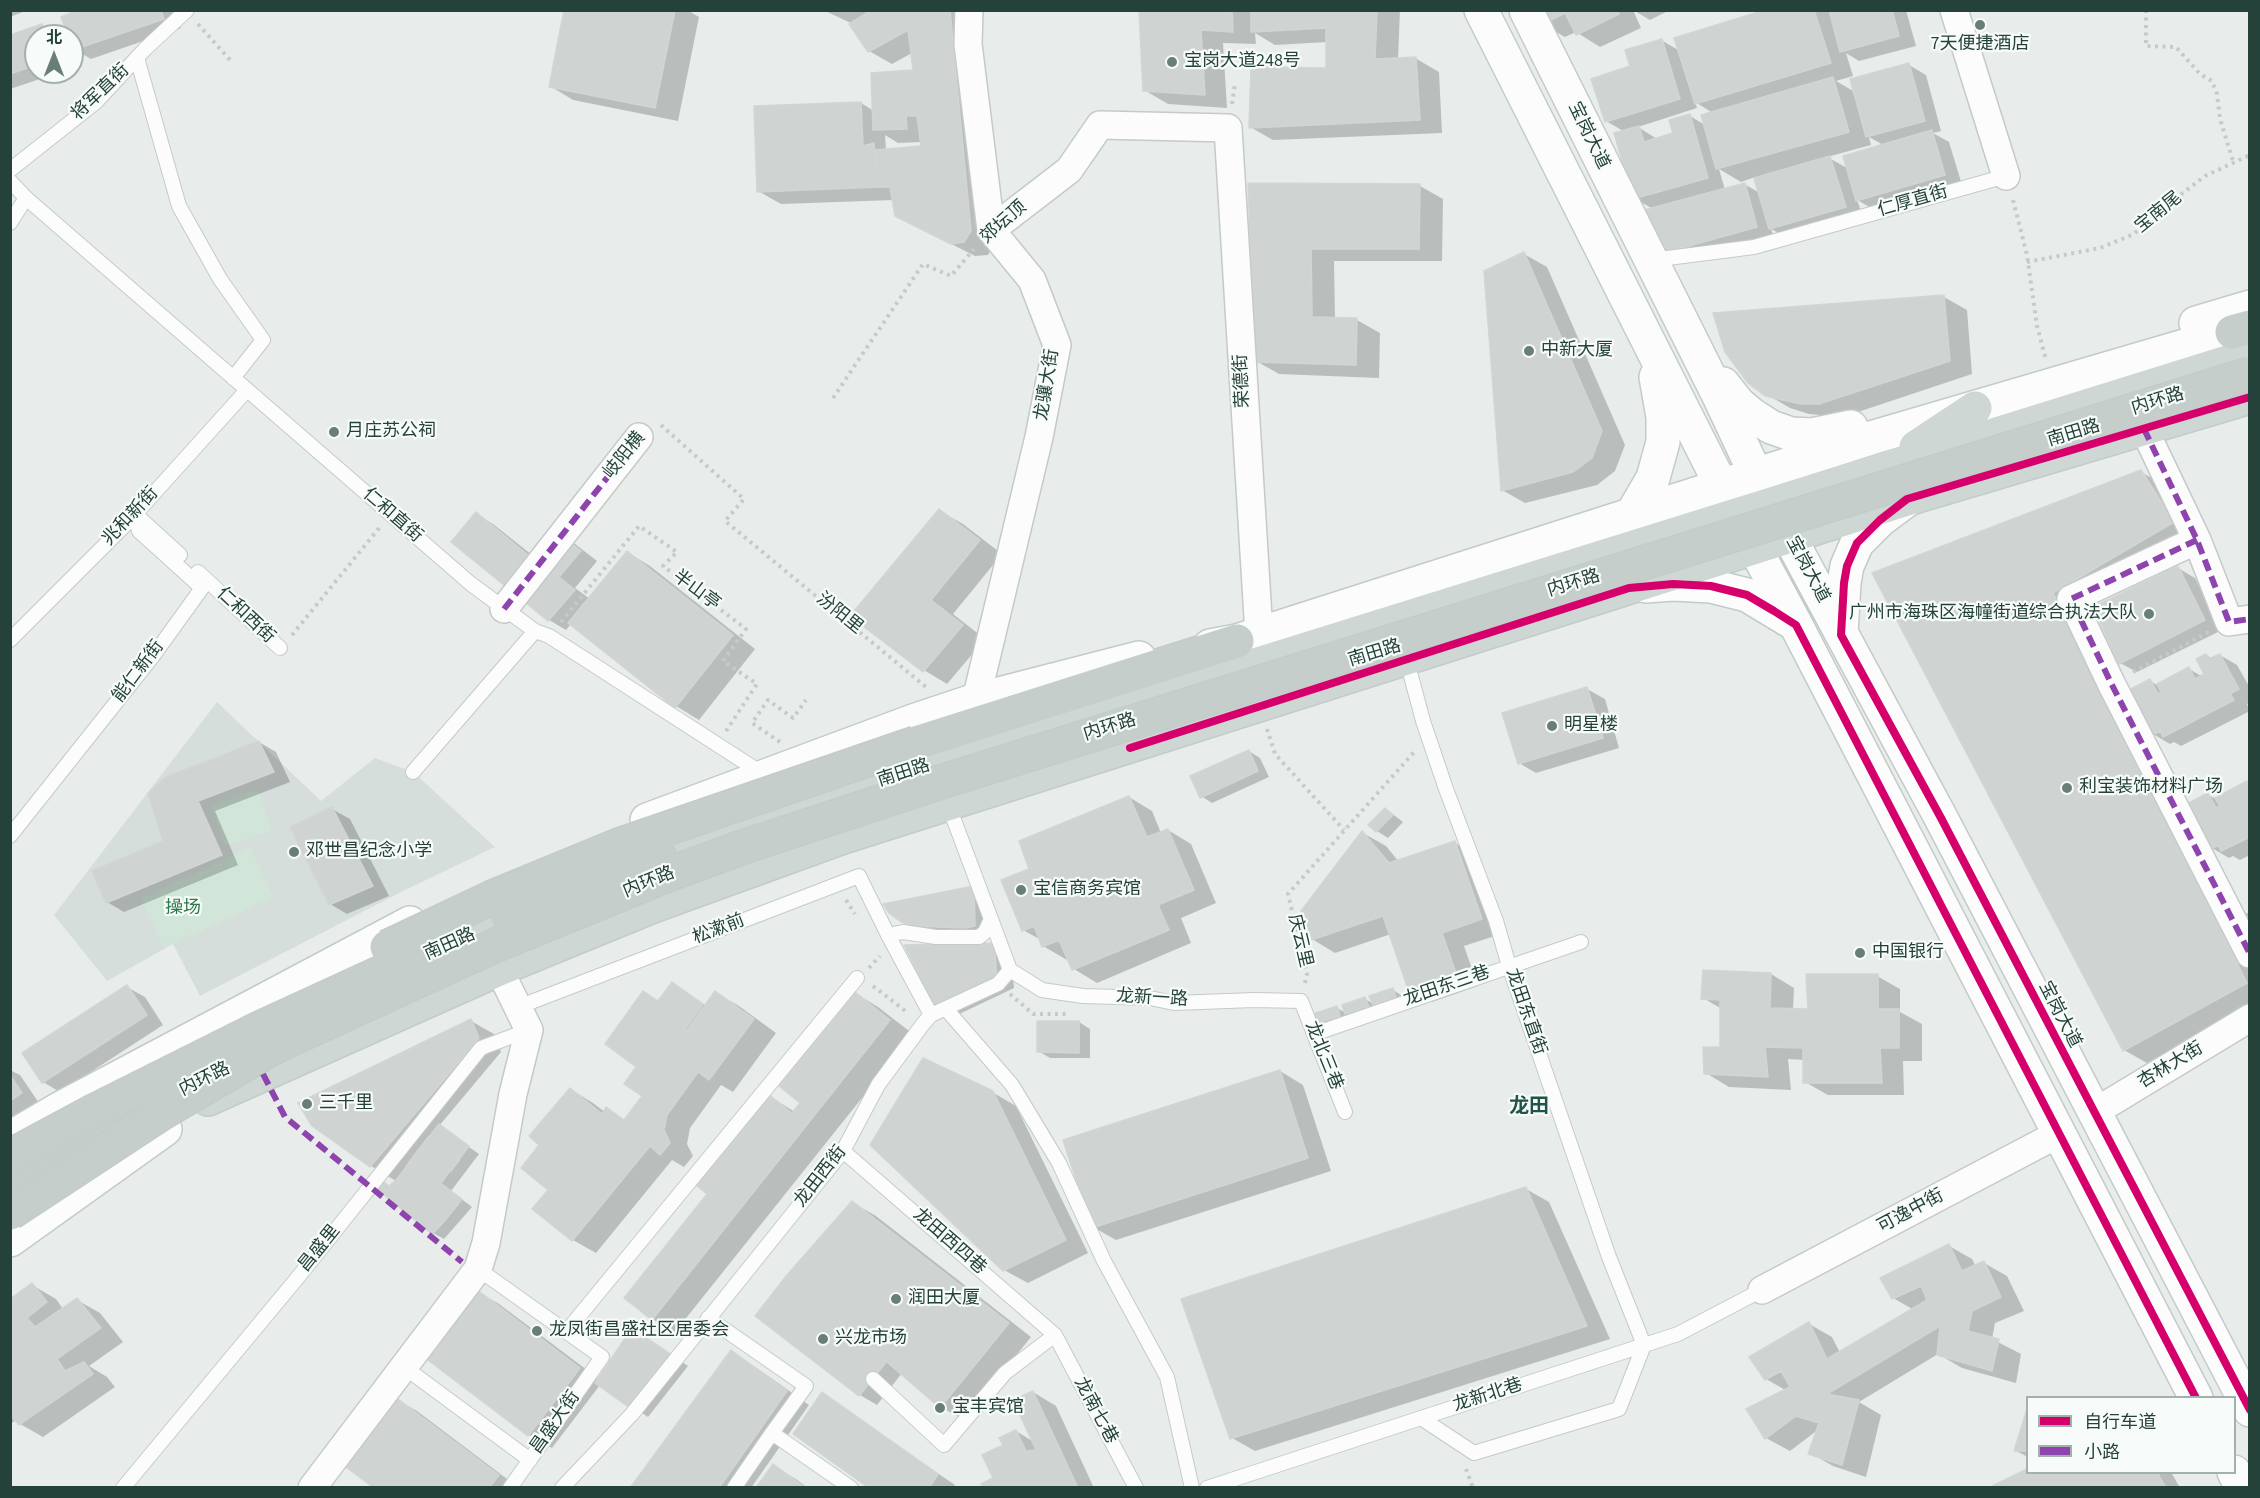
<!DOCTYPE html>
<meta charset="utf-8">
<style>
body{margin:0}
#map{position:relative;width:2260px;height:1498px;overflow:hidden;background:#e8edeb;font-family:"Source Sans 3","Noto Sans SC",sans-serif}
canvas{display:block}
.frame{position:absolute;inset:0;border:12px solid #24423a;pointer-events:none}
.legend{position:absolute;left:2026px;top:1396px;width:210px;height:78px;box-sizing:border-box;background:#f7fbf9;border:2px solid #a3b1ad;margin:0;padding:8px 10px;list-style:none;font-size:18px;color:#24423a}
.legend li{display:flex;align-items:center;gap:12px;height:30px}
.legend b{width:30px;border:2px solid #a3b1ad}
.north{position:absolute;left:24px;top:24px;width:60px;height:60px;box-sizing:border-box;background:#f7fbf9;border:2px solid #a3b1ad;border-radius:50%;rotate:0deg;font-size:16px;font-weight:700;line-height:24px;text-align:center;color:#24423a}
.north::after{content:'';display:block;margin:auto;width:21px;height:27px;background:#697e78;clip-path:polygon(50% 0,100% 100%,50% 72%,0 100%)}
</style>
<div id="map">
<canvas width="2260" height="1498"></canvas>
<div class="frame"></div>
<ul class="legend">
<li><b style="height:8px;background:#d6006c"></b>自行车道</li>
<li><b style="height:8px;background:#8e44ad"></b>小路</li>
</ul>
<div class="north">北</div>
</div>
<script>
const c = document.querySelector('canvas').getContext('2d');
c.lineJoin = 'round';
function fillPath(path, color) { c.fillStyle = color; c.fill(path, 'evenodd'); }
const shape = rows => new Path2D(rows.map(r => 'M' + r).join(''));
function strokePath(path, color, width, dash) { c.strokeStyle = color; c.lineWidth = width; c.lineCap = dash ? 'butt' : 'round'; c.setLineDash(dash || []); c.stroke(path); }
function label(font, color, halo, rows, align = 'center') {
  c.font = font + ' "Source Sans 3","Noto Sans SC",sans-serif'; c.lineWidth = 4.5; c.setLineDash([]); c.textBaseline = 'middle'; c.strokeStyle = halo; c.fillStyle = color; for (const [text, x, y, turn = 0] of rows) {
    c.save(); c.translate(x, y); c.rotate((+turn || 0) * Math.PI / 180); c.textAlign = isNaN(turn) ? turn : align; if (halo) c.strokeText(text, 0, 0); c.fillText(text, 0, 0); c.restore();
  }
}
fillPath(shape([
 [217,702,321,801,375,758,413,772,495,847,401,892,200,996,173,944,107,981,54,915]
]), '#d6dedb');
fillPath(shape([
 [258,789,272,830,225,846,211,805],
 [250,847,273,897,164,948,141,899]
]), '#d1e6d8');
fillPath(shape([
 [10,10,28,10,10,17],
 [83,10,174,10,181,28,91,59,74,49,72,36,69,36],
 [566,10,687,10,699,17,678,121,573,100,550,86],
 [823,10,972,10,993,245,988,255,975,256,920,228,894,200,781,204,758,191,861,103,874,111,914,72,912,53,892,64,869,51,853,24],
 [885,135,898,143,921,142,922,147,886,150],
 [1140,10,1400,10,1398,59,1415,58,1439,72,1442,133,1273,140,1250,127,1327,70,1327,42,1275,45,1255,33,1256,44,1223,43,1227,108,1168,104,1144,90],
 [1536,10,1633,10,1641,28,1600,47,1576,32,1565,37,1542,24],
 [1633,10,1670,10,1650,20],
 [1770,10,1906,10,1916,46,1859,61,1846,53,1853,76,1836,81,1855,92,1909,65,1926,75,1941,131,1933,133,1949,142,1962,185,1875,210,1857,200,1863,217,1788,238,1771,229,1774,237,1675,264,1653,209,1634,198,1625,132,1606,121,1632,67,1661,40,1680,51],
 [1695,102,1713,113,1705,125,1690,116,1675,134,1657,139,1638,127,1697,108],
 [1869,137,1885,146,1849,169,1827,157,1871,145],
 [1719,169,1741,182,1755,177,1760,193,1744,184,1725,190],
 [41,26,59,36,36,36,36,72,61,72,10,89,10,37],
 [1249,185,1420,186,1443,199,1442,261,1334,261,1335,319,1357,320,1380,333,1379,378,1279,374,1256,361],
 [1524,254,1547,267,1625,445,1615,471,1597,485,1525,503,1502,490],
 [1944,297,1967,310,1972,374,1843,417,1809,414,1790,408,1766,394],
 [2141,472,2164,485,2196,536,2075,607,2250,957,2250,1007,2147,1063,2124,1050,1874,574],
 [940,511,963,524,1002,554,953,614,985,639,947,684,924,670,852,615],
 [476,514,493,524,532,555,570,540,597,561,575,588,590,599,627,552,650,566,755,649,699,720,676,706,571,624,566,630,549,620,453,541],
 [2178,568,2195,578,2222,630,2137,672,2120,663],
 [2206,655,2213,659,2220,655,2237,665,2250,688,2250,702,2247,704,2250,711,2181,746,2174,742,2170,744,2153,734,2150,681,2157,685,2189,669,2203,677,2206,675],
 [1587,689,1605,699,1619,748,1536,773,1519,763],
 [259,742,276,752,290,782,215,811,238,865,124,912,107,902,164,841,149,794],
 [1249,751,1260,758,1269,777,1212,803,1201,796],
 [2247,783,2250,784,2250,855,2240,860,2233,856,2229,858,2212,848,2208,795,2216,799],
 [1129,797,1152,811,1161,833,1168,830,1191,844,1216,903,1181,918,1191,943,1097,983,1074,969,1069,959,1067,960,1043,946,1041,940,1023,930,1031,870],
 [332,809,350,819,389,896,347,914,330,904],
 [1386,809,1403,822,1388,838,1377,831],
 [1363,833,1386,846,1399,862,1455,843,1478,856,1504,933,1464,946,1478,986,1432,1002,1409,988,1391,934,1335,953,1312,939],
 [973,887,990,897,992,936,920,931,902,921],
 [2250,912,2250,923,2245,914],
 [994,945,1011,955,1014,988,953,1017,936,1007],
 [1771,974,1794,988,1793,1010,1809,1011,1877,976,1900,989,1900,1012,1922,1024,1922,1061,1903,1061,1904,1095,1828,1095,1805,1082,1805,1060,1788,1059,1791,1090,1729,1087,1706,1073,1722,1048,1722,1009,1703,998],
 [672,984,707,1006,716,993,739,1006,776,1033,733,1092,721,1085,690,1128,687,1144,693,1156,684,1167,672,1160,596,1253,573,1240,534,1209,550,1190,542,1145,570,1089,593,1103,605,1112,606,1109,626,1121,644,1096,638,1066,644,993,659,1002],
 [127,987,145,997,163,1025,60,1092,43,1082],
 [1393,990,1404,997,1357,1020,1348,1015,1351,1022,1329,1029,1318,1022,1337,1008,1346,1013,1365,999,1374,1004],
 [855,993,878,1007,913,1034,675,1332,652,1319,710,1194,769,1096,795,1112,802,1103],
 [471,1021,494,1034,501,1052,439,1126,479,1154,451,1191,472,1207,444,1239,433,1233,390,1187,396,1181,371,1166,313,1125],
 [1079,1022,1090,1029,1090,1058,1050,1058,1038,1051],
 [10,1070,20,1075,39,1103,10,1122],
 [1280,1071,1303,1085,1331,1171,1116,1240,1093,1227],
 [992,1092,1016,1106,1088,1253,1028,1283,1004,1270],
 [1526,1189,1549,1202,1610,1339,1255,1451,1232,1438],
 [853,1203,876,1216,1031,1337,964,1420,941,1407,902,1373,877,1405,860,1395,757,1316],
 [1949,1246,1972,1259,1976,1267,1984,1263,2007,1276,2024,1311,1995,1323,1992,1339,2021,1354,2016,1383,1962,1368,1938,1354,1859,1402,1881,1415,1866,1477,1833,1466,1810,1453,1819,1429,1790,1451,1766,1438,1749,1409,1787,1391,1766,1379,1809,1324,1832,1337,1840,1353,1914,1310,1893,1298],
 [32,1285,56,1299,63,1309,77,1300,100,1313,123,1342,89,1366,107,1377,115,1387,43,1437,20,1424,16,1420,10,1424,10,1301],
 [476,1291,499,1304,599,1379,649,1340,688,1366,648,1417,600,1385,552,1448,529,1435,426,1357],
 [731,1352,754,1366,809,1405,751,1488,632,1488],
 [1033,1392,1056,1406,1094,1488,985,1488,995,1479,1005,1446,1016,1431,1034,1442],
 [822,1394,955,1485,953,1488,872,1488],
 [394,1398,417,1411,519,1488,376,1488],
 [2028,1411,2028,1457,2016,1451],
 [773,1466,796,1479,808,1488,758,1488],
 [2028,1472,2171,1472,2180,1488,1990,1487]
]), '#0003');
const building = shape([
 [78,10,161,10,164,19,73,50,72,36,68,36,61,17,78,10],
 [564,10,675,10,655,108,549,87,564,10],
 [872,10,950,10,971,231,964,242,951,244,895,216,890,187,878,187,875,150,921,146,917,116,906,116,907,129,873,130,871,73,913,70,908,30,868,52,849,24,872,10],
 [1139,10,1232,10,1233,32,1201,30,1205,95,1143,91,1139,10],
 [1251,10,1377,10,1375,59,1416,57,1420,120,1249,128,1251,67,1326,68,1326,28,1251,32,1251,10],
 [1534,10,1617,10,1619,14,1576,35,1565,13,1541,25,1534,10],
 [1765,10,1814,10,1831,63,1695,104,1674,38,1765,10],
 [1829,10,1892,10,1899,36,1840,52,1829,10],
 [42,24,46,36,36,36,36,65,10,74,10,35,42,24],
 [1662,39,1680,99,1605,122,1591,79,1630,66,1625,50,1662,39],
 [1909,63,1925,121,1866,137,1850,79,1909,63],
 [1833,77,1849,132,1716,169,1701,115,1833,77],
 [861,102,863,146,874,143,878,187,757,192,754,106,861,102],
 [1690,114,1708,178,1633,199,1614,133,1639,126,1644,142,1673,133,1669,120,1690,114],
 [1932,130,1945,175,1856,201,1843,156,1932,130],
 [1830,156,1846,207,1769,229,1754,178,1830,156],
 [1248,183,1420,184,1419,249,1311,249,1312,317,1357,318,1356,365,1255,362,1248,183],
 [1745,183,1757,227,1657,255,1644,210,1745,183],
 [1524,252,1602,431,1592,458,1573,472,1501,491,1484,271,1524,252],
 [1944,295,1950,361,1819,404,1801,404,1765,396,1748,383,1725,352,1713,313,1944,295],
 [2141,470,2174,522,2053,593,2247,983,2123,1051,1872,573,2141,470],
 [939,509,980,540,931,600,963,625,923,672,850,616,939,509],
 [476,512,529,556,552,528,581,551,559,577,575,590,548,621,451,542,476,512],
 [627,551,733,635,675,708,568,623,627,551],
 [2178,566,2205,620,2119,664,2093,607,2178,566],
 [2206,654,2209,659,2220,654,2239,689,2230,694,2234,700,2163,737,2160,731,2152,735,2129,690,2150,679,2158,694,2161,692,2157,684,2189,667,2195,679,2204,674,2196,659,2206,654],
 [1587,687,1603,738,1518,764,1502,713,1587,687],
 [259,741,274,772,198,801,222,855,106,903,92,871,163,841,148,793,166,777,259,741],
 [1249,750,1258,771,1200,798,1190,776,1249,750],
 [2247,781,2250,785,2250,837,2221,851,2218,845,2211,849,2187,804,2208,793,2216,808,2220,806,2215,798,2247,781],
 [1129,796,1147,837,1168,829,1194,890,1158,905,1169,930,1072,970,1059,940,1042,947,1034,926,1022,931,1001,880,1029,869,1019,841,1129,796],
 [332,807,373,886,329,905,290,827,332,807],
 [1385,808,1393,815,1376,832,1368,825,1385,808],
 [1362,831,1389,863,1455,841,1482,919,1442,933,1456,973,1408,989,1383,916,1311,940,1301,911,1362,831],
 [974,886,975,926,965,928,914,926,901,922,889,913,883,904,974,886],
 [994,943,997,978,935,1008,904,945,994,943],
 [1703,970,1771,973,1770,1008,1808,1009,1806,974,1878,974,1878,1009,1899,1009,1899,1048,1880,1048,1882,1083,1803,1083,1803,1048,1765,1047,1768,1077,1704,1074,1703,1047,1720,1047,1720,1000,1701,999,1703,970],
 [672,982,703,1004,685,1029,687,1030,715,991,754,1019,709,1080,698,1072,667,1115,664,1130,670,1143,660,1155,650,1146,572,1241,532,1209,548,1190,521,1168,539,1145,529,1136,570,1088,602,1114,606,1107,624,1120,642,1096,624,1084,636,1067,605,1044,643,991,658,1001,672,982],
 [127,985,147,1015,42,1083,22,1053,127,985],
 [1393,988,1396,998,1373,1005,1369,996,1393,988],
 [855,992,890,1020,652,1320,624,1298,707,1194,696,1185,768,1094,792,1113,800,1103,779,1086,855,992],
 [1365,997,1369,1007,1345,1014,1342,1005,1365,997],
 [1337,1006,1340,1016,1317,1023,1313,1014,1337,1006],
 [471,1019,479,1038,370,1167,312,1126,298,1103,471,1019],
 [1037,1021,1079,1021,1079,1053,1037,1052,1037,1021],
 [923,1058,993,1091,1066,1240,1003,1271,870,1145,923,1058],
 [1280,1070,1308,1158,1092,1228,1063,1140,1280,1070],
 [10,1075,22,1093,10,1101,10,1075],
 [439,1124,469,1146,460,1158,430,1136,439,1124],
 [429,1136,460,1159,451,1171,420,1148,429,1136],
 [419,1149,450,1171,441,1183,410,1161,419,1149],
 [410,1161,462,1199,455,1208,404,1170,410,1161],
 [404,1170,455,1208,447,1218,397,1179,404,1170],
 [397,1179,447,1218,440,1226,389,1186,397,1179],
 [384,1182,389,1186,440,1226,432,1234,377,1189,384,1182],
 [1526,1187,1587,1326,1230,1439,1181,1299,1526,1187],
 [852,1201,1009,1323,940,1408,787,1275,852,1201],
 [1949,1244,1962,1271,1984,1261,2001,1297,1972,1311,1968,1331,1999,1339,1992,1371,1937,1355,1940,1326,1827,1394,1859,1400,1842,1465,1808,1454,1819,1423,1796,1416,1765,1439,1746,1409,1790,1387,1781,1371,1765,1380,1749,1357,1809,1322,1827,1359,1927,1300,1921,1286,1892,1299,1880,1278,1949,1244],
 [787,1275,887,1361,859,1396,755,1316,787,1275],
 [32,1283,47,1302,27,1318,35,1327,77,1298,101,1328,57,1359,65,1371,84,1362,93,1374,19,1425,10,1415,10,1299,32,1283],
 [476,1289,580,1368,528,1436,424,1357,476,1289],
 [632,1328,672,1355,630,1408,595,1383,632,1328],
 [731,1350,787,1391,719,1488,630,1488,731,1350],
 [1033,1391,1078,1488,983,1488,981,1484,993,1478,982,1455,1003,1445,999,1438,1016,1430,1026,1451,1036,1450,1013,1400,1033,1391],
 [822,1392,938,1474,929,1488,869,1488,793,1434,822,1392],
 [394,1396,499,1475,489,1488,374,1488,342,1464,394,1396],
 [2028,1406,2028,1472,2157,1472,2166,1488,1988,1488,2027,1469,2027,1451,2014,1451,2028,1406],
 [773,1464,806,1488,756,1488,773,1464]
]);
fillPath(building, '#cfd4d2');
strokePath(building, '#d1d6d4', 1.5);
const service = shape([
 [137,58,179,206,220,279,263,340,233,378],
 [10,170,96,102,145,49,187,10],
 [10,181,26,198,471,584,535,631,549,636,763,774],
 [10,223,26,198],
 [1652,260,1754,247,2006,176],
 [135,514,180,555],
 [198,572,280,648],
 [10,640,129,521,247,390],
 [1411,676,1423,721,1446,789,1496,921,1509,966,1609,1257,1644,1345,1619,1409,1474,1453,1421,1418],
 [413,772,535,631],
 [10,836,153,656,202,588,139,531,135,514],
 [888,935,903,932,936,937,979,937,985,932,991,919],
 [1010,970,1042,990,1083,996,1150,998,1174,1003,1254,1000,1301,1001,1345,1112],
 [518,1007,859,876,888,935,931,1015],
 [946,1009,1012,1085,1059,1163,1104,1261,1167,1377,1192,1488],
 [1314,1034,1581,942],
 [843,1151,1055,1335,1136,1488],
 [478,1269,602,1357,510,1488],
 [708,1318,806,1386,772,1433,851,1488],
 [566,1332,857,978],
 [404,1367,530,1460],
 [873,1379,944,1445,1005,1373,1055,1335],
 [123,1488,299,1276,481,1048,529,1030],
 [562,1488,632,1414,843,1151,878,1085,923,1024,931,1015,998,984,1010,970,948,804],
 [734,1488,772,1433],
 [1207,1488,1678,1334,1762,1290]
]);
const minor = shape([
 [969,10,968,44,991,230,1032,280,1057,345,1039,437,976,700],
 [1954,10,2006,176],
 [991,230,1069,170,1100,125,1228,128,1259,634],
 [2144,429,2197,540,2229,622,2250,619],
 [2197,540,2071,599,2111,683,2250,954],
 [504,609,639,437],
 [2093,1113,2250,1018],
 [1762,1290,2060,1133],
 [312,1488,478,1269,486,1243,513,1094,529,1030,499,969]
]);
const secondary = shape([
 [1481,10,1722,487,1796,625,2196,1398],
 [1526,10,1719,396,1756,475,1941,818,2250,1410],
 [2196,323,2250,307],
 [1723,384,1738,403,1751,414,1771,427,1791,434,1812,435,1851,427],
 [1631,516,1653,478,1663,442,1663,417,1656,377],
 [1646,586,1673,584,1711,586,1747,595,1795,624],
 [1841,633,1844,583,1847,566,1857,543,1880,520,1907,500],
 [1210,646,1237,641,1874,437,2232,332],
 [647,820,913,721,976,700,1139,658],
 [10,1138,61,1108,410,923],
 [10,1240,165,1129],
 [2234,1472,2242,1488]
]);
const primary = shape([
 [1916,447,1975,408],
 [633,869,756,822,892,778,2250,355],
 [404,965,535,909],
 [208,1099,499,969,653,906,843,837,1907,499,2250,397]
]);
const trunk = shape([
 [2232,332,2250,327],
 [916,743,1237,641],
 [10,1185,106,1129,150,1107]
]);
strokePath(service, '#c5cac8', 16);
strokePath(minor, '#c5cac8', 30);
strokePath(secondary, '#c3cbc8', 36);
strokePath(primary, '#c3ccc9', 36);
strokePath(trunk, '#c3ccc9', 36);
strokePath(shape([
 [2146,10,2146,46,2176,47,2200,74,2212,81,2217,94,2220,119,2233,161],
 [198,24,231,61],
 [1232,104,1235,84],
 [2013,200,2027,255,2037,326,2046,360],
 [2027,262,2100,248,2134,234,2153,216,2205,176,2250,155],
 [833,398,923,264,951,276,974,249],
 [661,425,744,499,725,521,926,687],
 [561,622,639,526,677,552,663,566,746,629,723,661,757,684,726,731],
 [292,635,380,527],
 [2133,672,2209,632],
 [1267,729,1275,754,1344,830],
 [780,742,752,723,768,700,793,718,806,700],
 [846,900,855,914],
 [869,968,880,956],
 [1305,983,1307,974,1288,894,1415,751],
 [873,986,908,1013],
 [1010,994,1033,1014,1067,1014],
 [1466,1469,1473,1488]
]), '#c3ccca', 4, [3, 4.5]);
strokePath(service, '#fcfcfc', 14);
strokePath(minor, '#fcfcfc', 27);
strokePath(secondary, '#fcfcfc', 33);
strokePath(primary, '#cfd7d5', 33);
strokePath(trunk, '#c6cecc', 33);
const trunkBridge = shape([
 [508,916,660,854],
 [387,947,493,897,622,844,916,743],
 [10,1156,92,1112,260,1028,430,950],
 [10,1213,162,1113,274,1047,496,945,667,875,743,847,950,779,2250,374]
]);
strokePath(trunkBridge, '#c3ccc9', 36, []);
strokePath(trunkBridge, '#c6cecc', 33);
strokePath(shape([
 [2144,429,2197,540,2229,622,2250,619],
 [2197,540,2071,599,2111,683,2250,954],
 [504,609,639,437],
 [263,1074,285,1117,462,1262]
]), '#8e44ad', 6, [12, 6]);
strokePath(shape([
 [2250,397,1907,499,1880,520,1857,543,1847,566,1844,583,1841,635,1941,818,2250,1410],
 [1130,748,1629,588,1673,584,1711,586,1747,595,1774,611,1796,625,2196,1398]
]), '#d6006c', 8);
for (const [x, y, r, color] of [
 [1980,25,6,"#697e78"],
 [1172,62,6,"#697e78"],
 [1529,351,6,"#697e78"],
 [334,432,6,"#697e78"],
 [2149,614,6,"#697e78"],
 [1552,726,6,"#697e78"],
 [2067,788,6,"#697e78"],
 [294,852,6,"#697e78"],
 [1021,890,6,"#697e78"],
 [1860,953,6,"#697e78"],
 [307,1104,6,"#697e78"],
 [896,1299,6,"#697e78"],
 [537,1331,6,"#697e78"],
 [823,1339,6,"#697e78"],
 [940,1408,6,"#697e78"]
]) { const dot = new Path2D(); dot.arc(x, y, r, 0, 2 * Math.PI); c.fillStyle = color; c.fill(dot); strokePath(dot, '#f7fbf9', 2); }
label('18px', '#24423a', '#f7fbf9', [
 ["7天便捷酒店",1980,45,"center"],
 ["宝岗大道248号",1184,62],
 ["中新大厦",1541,351],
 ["月庄苏公祠",346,432],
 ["广州市海珠区海幢街道综合执法大队",2137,614,"right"],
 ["明星楼",1564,726],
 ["利宝装饰材料广场",2079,788],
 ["邓世昌纪念小学",306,852],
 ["宝信商务宾馆",1033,890],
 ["中国银行",1872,953],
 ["三千里",319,1104],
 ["润田大厦",908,1299],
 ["龙凤街昌盛社区居委会",549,1331],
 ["兴龙市场",835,1339],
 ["宝丰宾馆",952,1408]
], 'left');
label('18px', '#24423a', '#f7fbf9', [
 ["将军直街",101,93,-44],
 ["宝岗大道",1588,136,64],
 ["仁厚直街",1913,202,-16],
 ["宝南尾",2159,213,-39],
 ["郊坛顶",1004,223,-41],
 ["荣德街",1243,381,-93],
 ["龙骧大街",1048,385,-81],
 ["内环路",2158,402,-17],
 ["南田路",2074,434,-17],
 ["岐阳横",625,456,-51],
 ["仁和直街",392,516,41],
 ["兆和新街",131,517,-47],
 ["宝岗大道",1807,570,62],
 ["内环路",1574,584,-17],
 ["半山亭",696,591,37],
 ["汾阳里",839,614,39],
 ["仁和西街",245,616,43],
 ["南田路",1375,654,-17],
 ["能仁新街",139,672,-53],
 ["内环路",1110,728,-17],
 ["南田路",904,774,-18],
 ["内环路",649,883,-22],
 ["松漱前",719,930,-21],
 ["庆云里",1299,941,77],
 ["南田路",450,945,-24],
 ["龙田东三巷",1447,987,-19],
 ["龙新一路",1152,999,3],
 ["龙田东直街",1525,1012,71],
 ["宝岗大道",2059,1015,63],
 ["龙北三巷",1323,1056,68],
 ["杏林大街",2171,1066,-31],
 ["内环路",205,1080,-26],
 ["龙田西街",821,1177,-52],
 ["可逸中街",1911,1212,-28],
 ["龙田西四巷",949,1242,41],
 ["昌盛里",320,1249,-51],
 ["龙新北巷",1488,1396,-18],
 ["龙南七巷",1095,1411,62],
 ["昌盛大街",556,1423,-55]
]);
label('18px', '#2d7a4b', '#f7fbf9', [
 ["操场",183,909]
]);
label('bold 20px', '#1f5548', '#f7fbf9', [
 ["龙田",1529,1108]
]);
</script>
